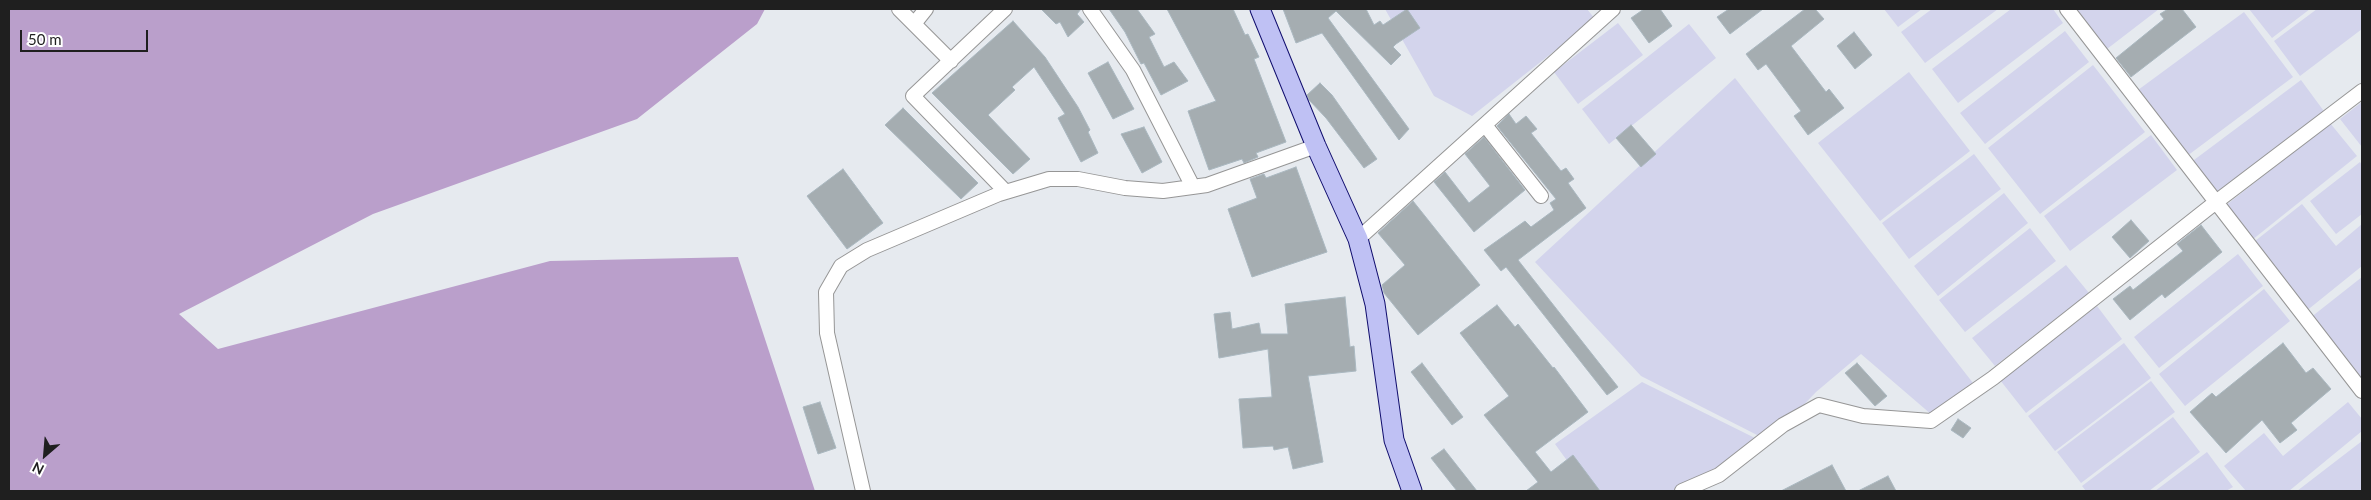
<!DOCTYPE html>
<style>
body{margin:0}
#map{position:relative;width:2371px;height:500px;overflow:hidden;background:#e6eaef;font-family:Lato,sans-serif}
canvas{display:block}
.frame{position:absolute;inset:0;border:10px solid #1f1f1f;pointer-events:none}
.north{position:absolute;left:20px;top:430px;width:50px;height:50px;-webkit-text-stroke:4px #fff;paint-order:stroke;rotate:207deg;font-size:14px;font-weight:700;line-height:20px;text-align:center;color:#1f1f1f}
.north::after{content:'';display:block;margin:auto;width:18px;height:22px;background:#1f1f1f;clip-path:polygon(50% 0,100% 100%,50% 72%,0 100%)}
.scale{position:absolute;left:20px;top:30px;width:128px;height:22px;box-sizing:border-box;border:2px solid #1f1f1f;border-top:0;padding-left:6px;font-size:15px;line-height:18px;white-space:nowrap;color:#1f1f1f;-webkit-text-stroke:4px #fff;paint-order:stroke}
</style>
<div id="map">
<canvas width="2371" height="500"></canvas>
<div class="frame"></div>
<div class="north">N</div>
<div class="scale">50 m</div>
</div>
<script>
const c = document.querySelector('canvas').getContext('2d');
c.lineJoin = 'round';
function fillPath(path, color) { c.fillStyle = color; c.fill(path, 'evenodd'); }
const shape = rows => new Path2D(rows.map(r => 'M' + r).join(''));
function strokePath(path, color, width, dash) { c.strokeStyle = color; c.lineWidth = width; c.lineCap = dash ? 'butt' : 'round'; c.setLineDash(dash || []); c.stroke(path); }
fillPath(shape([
 [1385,9,1587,9,1595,19,1472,116,1434,96],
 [1884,9,1922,9,1898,27],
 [1932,9,1998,9,1925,63,1901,32],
 [2011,9,2053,9,2063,23,1958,103,1932,69],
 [2076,9,2159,9,2107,49],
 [2249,9,2310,9,2272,38],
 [2317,9,2362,9,2362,29,2300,76,2274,41],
 [2244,12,2293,77,2187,156,2138,90],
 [1618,23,1643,55,1578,104,1554,72],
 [1689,24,1716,58,1609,144,1582,109],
 [2065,31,2089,62,1985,144,1960,113],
 [2093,65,2145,132,2040,214,1988,148],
 [1909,72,1970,151,1880,221,1818,143],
 [1735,78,1973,383,1932,415,1861,354,1816,392,1794,415,1761,437,1641,376,1535,262],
 [2301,80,2326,114,2215,197,2190,163],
 [2362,102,2362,147,2340,119],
 [2330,123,2357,156,2252,240,2225,206],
 [2151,135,2177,170,2070,251,2044,216],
 [1974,154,2001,189,1909,259,1882,223],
 [2360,162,2362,165,2362,214,2336,234,2310,201],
 [2004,193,2028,223,1938,296,1914,266],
 [2302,204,2336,246,2362,224,2362,266,2305,312,2250,245],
 [2030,228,2056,261,1965,332,1939,300],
 [2238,254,2263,286,2159,368,2134,337],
 [2066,265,2089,293,1995,366,1972,338],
 [2362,277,2362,383,2310,318],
 [2264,289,2290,321,2185,406,2159,374],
 [2097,306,2122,339,2026,413,2000,380],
 [2124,343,2151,378,2055,451,2028,416],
 [2151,381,2175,412,2081,483,2057,452],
 [1642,382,1757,439,1683,491,1589,491,1555,444],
 [2348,402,2362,419,2362,431,2289,491,2246,491,2224,466,2264,433,2283,456],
 [2173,417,2200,452,2149,491,2086,491,2082,486],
 [2362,441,2362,491,2297,491],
 [2207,452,2233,487,2226,491,2155,491]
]), '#d3d4ec');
fillPath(shape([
 [9,9,765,9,757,24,637,119,373,214,179,314,218,349,550,261,738,257,815,491,9,491]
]), '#ba9fcb');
const building = shape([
 [1041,9,1081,9,1077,14,1084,22,1068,37,1060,22,1056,24,1041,9],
 [1109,9,1137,9,1155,34,1149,37,1164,67,1174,62,1188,81,1161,95,1144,63,1141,64,1125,32,1109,9],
 [1167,9,1233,9,1245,35,1248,34,1259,57,1254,59,1286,142,1256,153,1258,157,1244,163,1242,159,1209,170,1188,111,1216,101,1167,9],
 [1283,9,1366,9,1374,25,1380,21,1383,25,1407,9,1420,28,1396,44,1393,47,1401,55,1391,65,1336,11,1328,18,1409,129,1399,140,1322,33,1296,43,1283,9],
 [1644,9,1660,9,1672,26,1649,43,1631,18,1644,9],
 [1729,9,1763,9,1730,34,1717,17,1729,9],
 [1805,9,1815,9,1824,19,1791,46,1826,92,1829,89,1844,108,1808,135,1794,116,1801,111,1766,64,1758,70,1746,54,1805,9],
 [2168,9,2182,9,2196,27,2131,77,2116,58,2164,19,2160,14,2168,9],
 [1013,21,1045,57,1078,107,1090,130,1088,132,1098,153,1081,162,1058,118,1065,114,1034,67,1012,87,1015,90,988,115,1030,159,1013,174,932,93,1013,21],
 [1854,32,1872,55,1855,69,1837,46,1854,32],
 [1108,62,1134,109,1113,119,1088,73,1108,62],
 [1320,83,1332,95,1377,159,1364,168,1326,118,1309,100,1307,95,1320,83],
 [903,108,978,183,961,199,885,125,903,108],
 [1509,114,1516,124,1526,116,1537,129,1531,133,1561,171,1566,168,1574,179,1568,183,1586,208,1518,260,1618,387,1607,395,1506,267,1501,271,1484,250,1525,221,1531,227,1554,210,1550,203,1556,199,1497,126,1509,114],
 [1631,125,1656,154,1641,167,1616,138,1631,125],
 [1144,127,1162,162,1142,173,1121,134,1144,127],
 [1484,137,1525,190,1474,232,1434,182,1445,172,1469,203,1490,186,1465,154,1484,137],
 [1296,167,1327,252,1252,277,1228,209,1257,198,1250,179,1264,174,1266,178,1296,167],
 [843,169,883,223,847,249,807,196,843,169],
 [1413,201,1480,285,1418,335,1384,293,1382,285,1405,265,1378,233,1413,201],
 [2131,220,2149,241,2130,258,2112,237,2131,220],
 [2201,225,2222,252,2165,298,2162,294,2130,320,2113,299,2130,286,2133,290,2183,251,2177,244,2201,225],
 [1345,297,1350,347,1354,346,1356,371,1308,376,1323,462,1293,469,1288,447,1274,450,1273,446,1243,448,1239,399,1272,397,1268,349,1219,358,1214,314,1230,312,1232,329,1259,323,1261,334,1288,334,1285,304,1345,297],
 [1497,305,1515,327,1518,324,1553,368,1554,367,1588,412,1535,452,1551,472,1573,455,1600,491,1526,491,1538,482,1484,415,1509,396,1460,333,1497,305],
 [2283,343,2306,373,2313,368,2331,389,2291,423,2297,430,2280,443,2262,420,2226,453,2190,412,2212,393,2216,397,2283,343],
 [1422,363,1463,417,1452,425,1411,372,1422,363],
 [1857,363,1887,396,1875,406,1845,373,1857,363],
 [820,402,836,448,818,454,803,407,820,402],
 [1958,419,1971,428,1963,438,1951,430,1958,419],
 [1444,449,1477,491,1457,491,1431,458,1444,449],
 [1832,465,1846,491,1781,491,1832,465],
 [1888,476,1896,491,1858,491,1888,476]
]);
fillPath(building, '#a5adb1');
strokePath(building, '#aab8c0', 1);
const street = shape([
 [899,9,951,61],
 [1005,9,913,96,1006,192],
 [1090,9,1133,70,1193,187],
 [2067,9,2362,391],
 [914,24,926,9],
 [1485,125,1541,196],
 [1358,239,1613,9],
 [863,491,827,333,826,292,841,266,867,250,999,194,1049,179,1078,179,1125,188,1163,191,1207,185,1316,146],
 [1682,491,1719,475,1783,425,1819,405,1863,416,1931,421,1993,378,2216,202,2362,91]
]);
const secondary = shape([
 [1260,9,1316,146,1358,239,1375,304,1394,440,1412,491]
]);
strokePath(street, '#969696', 16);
strokePath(secondary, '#110e6e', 21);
strokePath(street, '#fff', 14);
strokePath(secondary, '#bfc1f4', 19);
</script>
